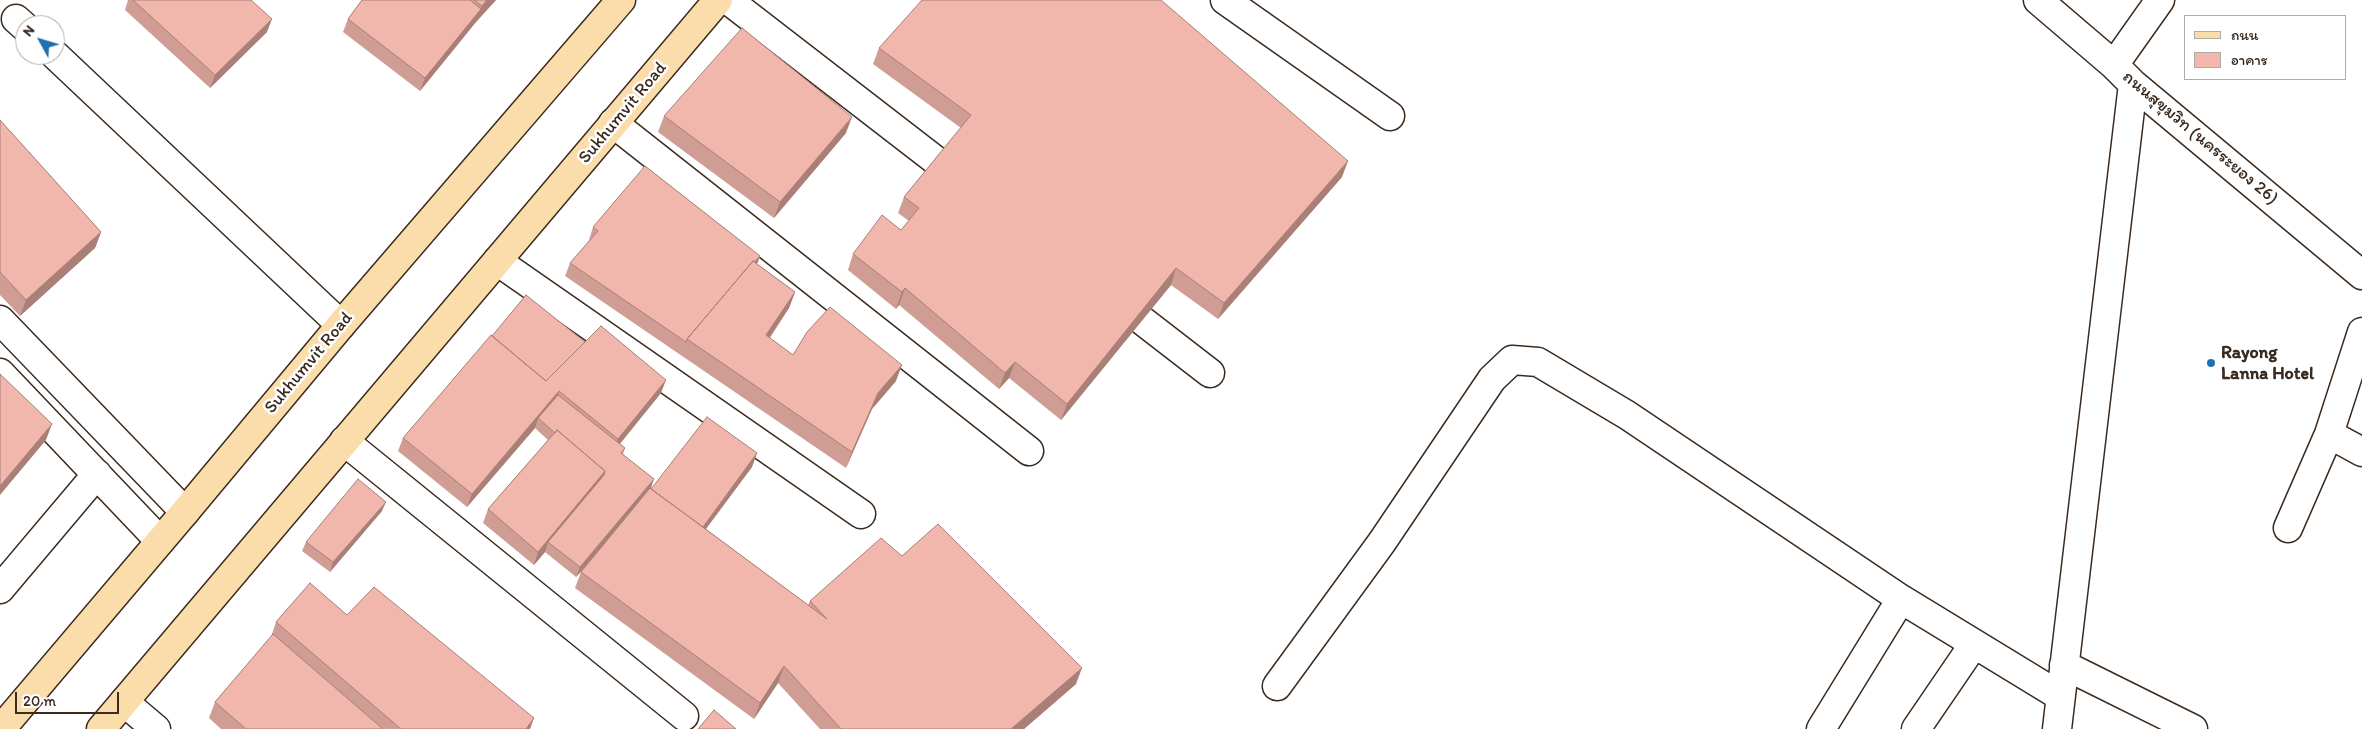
<!DOCTYPE html>
<meta charset="utf-8">
<style>
body{margin:0}
#map{position:relative;width:2362px;height:729px;overflow:hidden;background:#fff;font-family:Itim,"Playpen Sans Thai",sans-serif}
canvas{display:block}
.legend{position:absolute;left:2184px;top:15px;width:162px;height:65px;box-sizing:border-box;background:#fff;border:1px solid #b1aaa5;margin:0;padding:6px 9px;list-style:none;font-size:15px;color:#3b2a1e}
.legend li{display:flex;align-items:center;gap:10px;height:25px}
.legend b{width:25px;border:1px solid #b1aaa5}
.north{position:absolute;left:15px;top:15px;width:50px;height:50px;box-sizing:border-box;background:#fff;border:1px solid #b1aaa5;border-radius:50%;rotate:309deg;font-size:14px;font-weight:700;line-height:20px;text-align:center;color:#3b2a1e}
.north::after{content:'';display:block;margin:auto;width:18px;height:22px;background:#1f6fb2;clip-path:polygon(50% 0,100% 100%,50% 72%,0 100%)}
.scale{position:absolute;left:15px;top:692px;width:104px;height:22px;box-sizing:border-box;border:2px solid #3b2a1e;border-top:0;padding-left:6px;font-size:15px;line-height:18px;white-space:nowrap;color:#3b2a1e;-webkit-text-stroke:4px #fff;paint-order:stroke}
</style>
<div id="map">
<canvas width="2362" height="729"></canvas>
<ul class="legend">
<li><b style="height:6px;background:#fbddab"></b>ถนน</li>
<li><b style="height:14px;background:#f1b6ac"></b>อาคาร</li>
</ul>
<div class="north">N</div>
<div class="scale">20 m</div>
</div>
<script>
const c = document.querySelector('canvas').getContext('2d');
c.lineJoin = 'round';
const shape = rows => new Path2D(rows.map(r => 'M' + r).join(''));
function strokePath(path, color, width, dash) { c.strokeStyle = color; c.lineWidth = width; c.lineCap = dash ? 'butt' : 'round'; c.setLineDash(dash || []); c.stroke(path); }
function fillPath(path, color) { c.fillStyle = color; c.fill(path, 'evenodd'); }
function label(font, color, halo, rows, align = 'center') {
  c.font = font + ' Itim,"Playpen Sans Thai",sans-serif'; c.lineWidth = 5; c.setLineDash([]); c.textBaseline = 'middle'; c.strokeStyle = halo; c.fillStyle = color; for (const [text, x, y, turn = 0] of rows) {
    c.save(); c.translate(x, y); c.rotate((+turn || 0) * Math.PI / 180); c.textAlign = isNaN(turn) ? turn : align; if (halo) c.strokeText(text, 0, 0); c.fillText(text, 0, 0); c.restore();
  }
}
const minor = shape([
 [728,0,965,183],
 [1225,0,1390,116],
 [2038,0,2114,65,2133,84,2362,275],
 [16,19,25,27],
 [55,55,341,325],
 [2114,65,2160,0],
 [613,123,1029,451],
 [497,261,861,514],
 [1113,298,1210,373],
 [0,320,185,512],
 [0,373,160,541],
 [2329,434,2362,452],
 [344,441,684,716],
 [2288,528,2329,434,2362,332],
 [0,589,97,474],
 [2064,665,2193,729],
 [1277,686,1382,542,1492,379,1512,360,1538,362,1627,415,1901,599,2060,696],
 [124,702,156,729],
 [1821,729,1901,599],
 [1916,729,1974,644],
 [2057,729,2133,84]
]);
const major = shape([
 [1,729,185,512,341,325,621,0],
 [101,729,718,0]
]);
strokePath(minor, '#3b2a1e', 31);
strokePath(major, '#3b2a1e', 31);
strokePath(minor, '#fff', 28);
strokePath(major, '#fbddab', 28);
fillPath(shape([
 [128,0,251,0,267,32,210,88,125,10],
 [362,0,496,0,476,22,420,91,343,32,348,19],
 [879,48,1342,177,1218,319,1171,285,1061,420,1009,378,999,389,899,305,896,309,848,270,853,254,901,230,909,221,898,213,904,197,961,128,873,64],
 [664,116,846,133,774,218,658,132],
 [0,120,101,232,95,248,20,316,0,295],
 [593,227,760,256,757,264,795,292,789,308,770,338,793,355,896,381,872,409,846,468,565,276,570,263,589,241,589,240],
 [492,336,585,342,661,393,620,444,625,448,623,454,651,488,757,453,752,467,706,529,808,605,810,601,902,556,1076,684,1024,729,820,729,778,683,754,719,575,588,581,572,576,577,545,552,534,565,483,523,488,509,548,440,535,428,467,507,398,451,403,438],
 [382,511,330,572,302,551,306,542],
 [347,615,530,729,221,729,209,718,215,702,271,637,276,622]
]), '#cf9d94');
fillPath(shape([
 [487,0,496,0,476,22,420,91,425,78],
 [272,19,267,32,210,88,215,75],
 [852,117,846,133,774,218,780,202],
 [1348,161,1342,177,1218,319,1224,303],
 [101,232,95,248,20,316,26,300],
 [760,256,755,269,692,342],
 [1176,268,1171,285,1061,420,1067,404],
 [905,288,899,305,896,309,902,292],
 [795,292,789,308,760,351,766,335],
 [1015,362,1009,378,999,389,1005,373],
 [902,365,896,381,872,409,846,468,852,452,878,393],
 [666,380,661,393,613,452,618,439],
 [559,391,555,405,538,418,535,428,467,507,472,494],
 [52,424,46,440,0,495,0,486],
 [757,453,752,467,696,542,701,529],
 [605,471,600,484,548,542,545,552,534,565,538,552],
 [654,479,651,488,576,577,580,567],
 [386,502,382,511,330,572,333,562],
 [784,666,778,683,754,719,760,703],
 [1082,668,1076,684,1024,729,1011,729],
 [534,718,530,729,526,729]
]), '#a97f78');
const building = shape([
 [133,0,251,0,272,19,215,75,133,0],
 [362,0,470,0,481,9,425,78,348,19,362,0],
 [474,0,487,0,482,6,474,0],
 [922,0,1161,0,1348,161,1224,303,1176,268,1067,404,1015,362,1005,373,905,288,902,292,853,254,882,215,901,230,919,208,904,197,971,115,879,48,922,0],
 [742,28,852,117,780,202,664,116,742,28],
 [0,120,101,232,26,300,0,272,0,120],
 [645,166,760,256,754,262,753,261,687,339,686,342,570,263,598,231,593,227,645,166],
 [753,261,795,292,766,335,793,355,807,332,830,307,902,365,878,393,852,452,687,339,753,261],
 [526,295,585,342,546,381,492,336,526,295],
 [601,326,666,380,618,439,559,391,472,494,403,438,491,335,546,381,601,326],
 [0,374,52,424,0,486,0,374],
 [558,395,625,448,621,453,654,479,580,567,548,542,604,475,605,471,557,430,555,433,538,418,558,395],
 [707,417,757,453,703,527,651,489,707,417],
 [557,430,605,471,538,552,488,509,557,430],
 [358,479,386,502,333,562,306,542,358,479],
 [650,488,827,619,810,601,881,538,902,556,938,524,1082,668,1011,729,841,729,784,666,760,703,581,572,650,488],
 [310,583,347,615,374,587,534,718,526,729,401,729,276,622,310,583],
 [273,634,383,729,246,729,215,702,273,634],
 [714,710,736,729,698,729,714,710]
]);
fillPath(building, '#f1b6ac');
strokePath(building, '#a97f78', 1);
for (const [x, y, r, color] of [
 [2211,363,5,"#1f6fb2"]
]) { const dot = new Path2D(); dot.arc(x, y, r, 0, 2 * Math.PI); c.fillStyle = color; c.fill(dot); strokePath(dot, '#fff', 2); }
label('18px', '#3b2a1e', '#fff', [
 ["Sukhumvit Road",623,113,-50],
 ["ถนนสุขุมวิท (นครระยอง 26)",2200,138,40],
 ["Sukhumvit Road",309,363,-50]
]);
label('bold 18px', '#3b2a1e', '#fff', [
 ["Rayong",2221,353],
 ["Lanna Hotel",2221,374]
], 'left');
</script>
